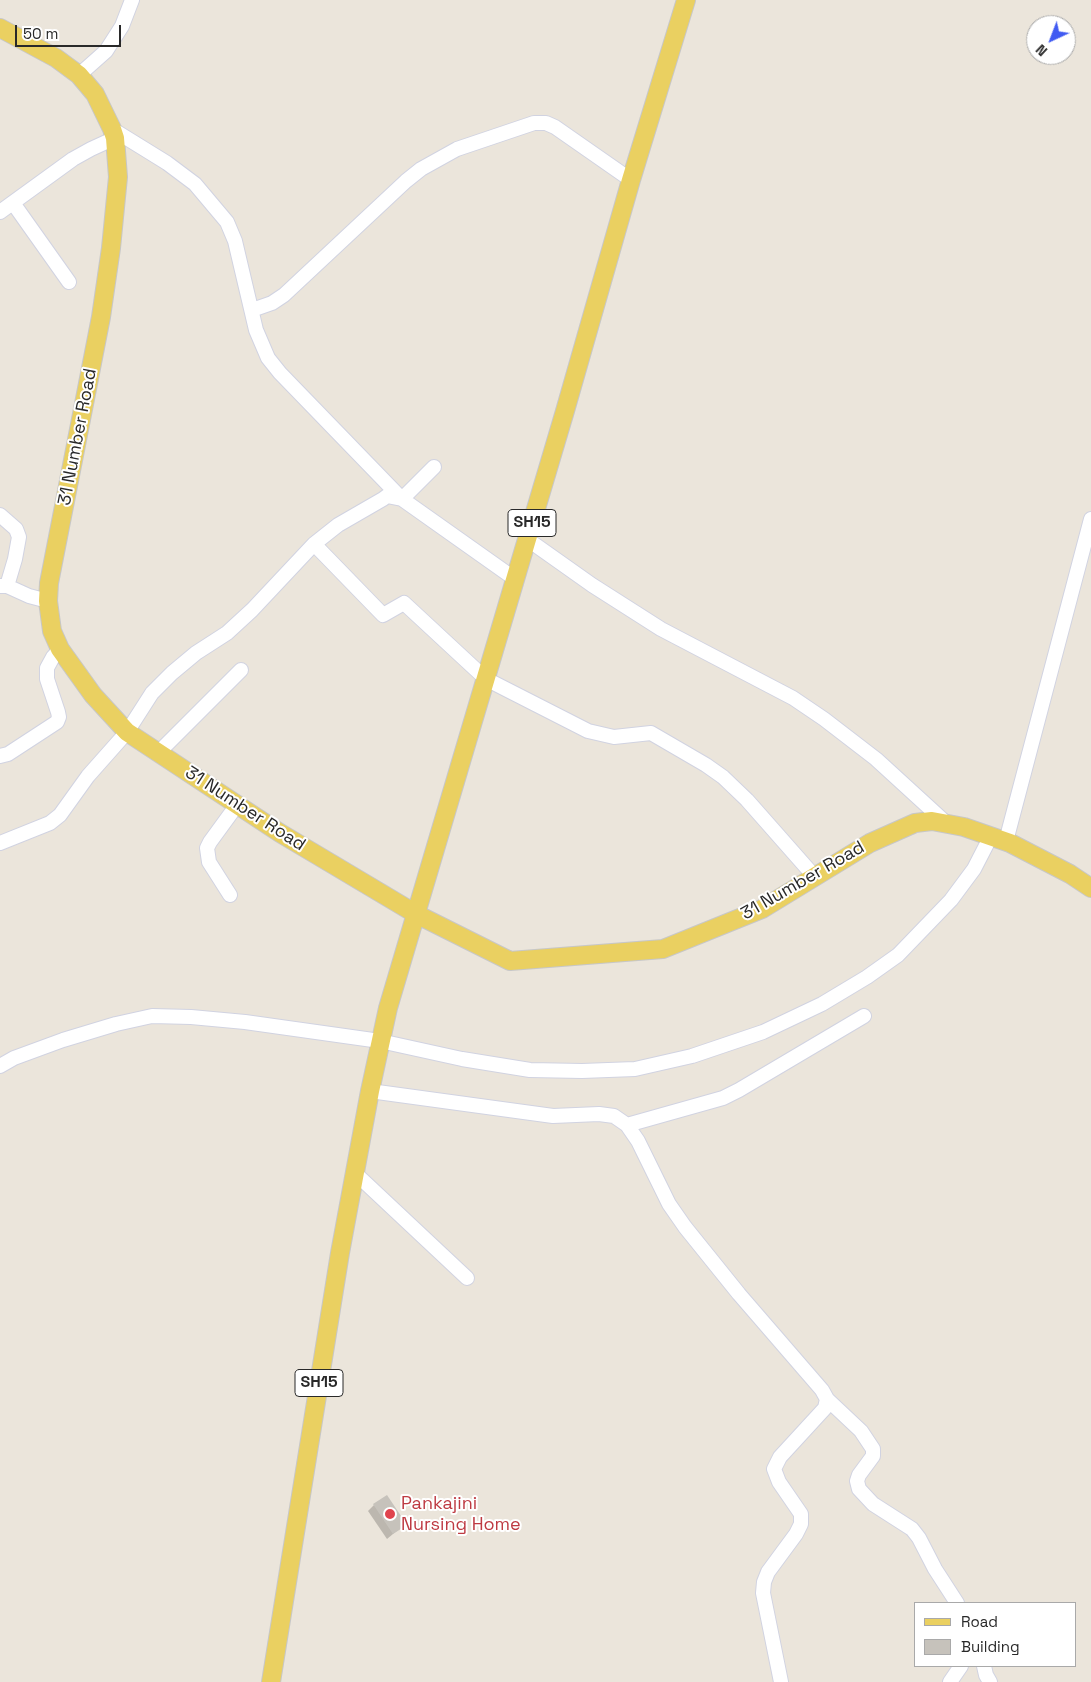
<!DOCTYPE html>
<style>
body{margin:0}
#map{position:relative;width:1091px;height:1682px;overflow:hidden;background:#ebe5db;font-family:"Space Grotesk",sans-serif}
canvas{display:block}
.legend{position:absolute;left:914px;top:1602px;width:162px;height:65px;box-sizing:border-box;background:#fff;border:1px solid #a9a9a9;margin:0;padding:6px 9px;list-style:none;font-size:15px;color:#292929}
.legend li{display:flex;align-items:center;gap:10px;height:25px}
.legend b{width:25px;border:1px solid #a9a9a9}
.north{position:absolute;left:1026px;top:15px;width:50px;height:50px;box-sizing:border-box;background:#fff;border:1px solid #a9a9a9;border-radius:50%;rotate:223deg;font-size:14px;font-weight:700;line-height:20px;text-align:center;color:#292929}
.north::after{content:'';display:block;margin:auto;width:18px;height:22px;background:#415bf2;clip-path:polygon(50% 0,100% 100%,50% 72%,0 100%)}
.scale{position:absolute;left:15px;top:25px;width:106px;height:22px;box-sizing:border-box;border:2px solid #292929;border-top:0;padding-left:6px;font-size:15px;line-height:18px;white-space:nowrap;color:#292929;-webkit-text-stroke:4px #fff;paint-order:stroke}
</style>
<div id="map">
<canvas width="1091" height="1682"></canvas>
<ul class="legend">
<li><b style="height:6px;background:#ead061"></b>Road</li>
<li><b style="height:14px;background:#c6c2bb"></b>Building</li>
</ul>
<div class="north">N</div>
<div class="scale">50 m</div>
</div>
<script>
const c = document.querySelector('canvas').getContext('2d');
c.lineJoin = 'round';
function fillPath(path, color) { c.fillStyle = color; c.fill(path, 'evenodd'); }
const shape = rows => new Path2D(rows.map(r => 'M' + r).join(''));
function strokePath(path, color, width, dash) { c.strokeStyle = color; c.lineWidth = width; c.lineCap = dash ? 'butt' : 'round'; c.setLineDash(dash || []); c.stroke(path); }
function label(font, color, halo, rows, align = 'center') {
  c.font = font + ' "Space Grotesk",sans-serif'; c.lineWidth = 4; c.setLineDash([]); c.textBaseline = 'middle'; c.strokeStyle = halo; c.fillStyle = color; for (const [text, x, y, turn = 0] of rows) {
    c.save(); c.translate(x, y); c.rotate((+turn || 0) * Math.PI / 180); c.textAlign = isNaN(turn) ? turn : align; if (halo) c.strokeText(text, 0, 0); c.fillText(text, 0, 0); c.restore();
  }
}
fillPath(shape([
 [374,1505,405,1524,387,1539,368,1511]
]), '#0003');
fillPath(shape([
 [387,1495,407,1525,393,1534,373,1504]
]), '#c6c2bb');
const minor = shape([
 [79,75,106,51,122,26,132,0],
 [112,129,167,163,195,184,227,222,235,241,256,330,268,358,280,373,402,499,515,579],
 [13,203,69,282],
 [0,212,73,159,91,149,115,138],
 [252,310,272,303,284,295,406,181,421,169,457,149,534,123,546,123,555,127,631,180],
 [0,515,16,529,19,537,15,559,7,586],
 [527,539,592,585,661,629,793,698,824,719,876,759,946,823],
 [314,544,383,615,404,603,486,679,588,731,614,737,651,733,706,765,723,777,747,800,814,876],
 [0,586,7,586,29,596,48,601],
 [158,753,241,670],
 [0,756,8,754,57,722,59,717,58,712,47,679,47,668,53,657,60,649],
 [1006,841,1091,519],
 [0,843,50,823,60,815,88,776,127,732,152,693,172,673,196,653,227,633,252,610,314,544,338,525,383,499,387,496,402,499,434,467],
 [230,895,209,862,207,848,210,842,237,805],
 [0,1066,14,1058,63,1040,116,1024,152,1016,191,1017,245,1022,380,1041,462,1059,530,1070,582,1071,635,1069,692,1056,763,1032,822,1004,867,977,898,955,951,900,974,869,991,836],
 [370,1091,553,1116,599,1114,614,1116,627,1125,638,1141,669,1204,685,1227,739,1294,822,1390,827,1399,825,1408,780,1457,774,1469,779,1482,801,1514,801,1524,796,1534,768,1572,764,1582,763,1593,781,1682],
 [627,1125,723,1098,739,1090,864,1016],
 [355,1173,467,1278],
 [827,1399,861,1431,873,1449,873,1456,859,1475,857,1481,859,1489,873,1504,912,1529,919,1538,935,1569,957,1603],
 [984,1666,986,1675,990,1682],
 [950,1682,961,1666]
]);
const major = shape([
 [0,28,56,58,79,75,95,94,112,129,115,138,118,177,111,248,101,317,49,583,48,601,52,631,60,649,93,695,127,732,280,833,416,914,510,961,663,949,762,909,870,843,915,823,932,821,964,827,1010,843,1070,874,1091,888],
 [271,1682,340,1253,370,1091,388,1008,565,411,631,180,686,0]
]);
strokePath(minor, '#d1d3e1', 16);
strokePath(major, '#c7c7c7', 20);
strokePath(minor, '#fff', 14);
strokePath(major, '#ead061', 18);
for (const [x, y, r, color] of [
 [390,1514,6,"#e0444e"]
]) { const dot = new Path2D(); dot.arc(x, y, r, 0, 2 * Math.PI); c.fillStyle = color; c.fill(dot); strokePath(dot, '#fff', 2); }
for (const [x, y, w] of [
 [532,523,48],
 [319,1383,48]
]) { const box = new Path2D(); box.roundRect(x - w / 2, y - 13.5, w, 27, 4); c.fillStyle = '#fff'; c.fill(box); strokePath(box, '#292929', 1); }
label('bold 16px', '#292929', null, [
 ["SH15",532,523],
 ["SH15",319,1383]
]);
label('18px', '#292929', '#fff', [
 ["31 Number Road",78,437,-79],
 ["31 Number Road",245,809,33],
 ["31 Number Road",803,881,-30]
]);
label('18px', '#be3a42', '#fff', [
 ["Pankajini",401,1504],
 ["Nursing Home",401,1525]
], 'left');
</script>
